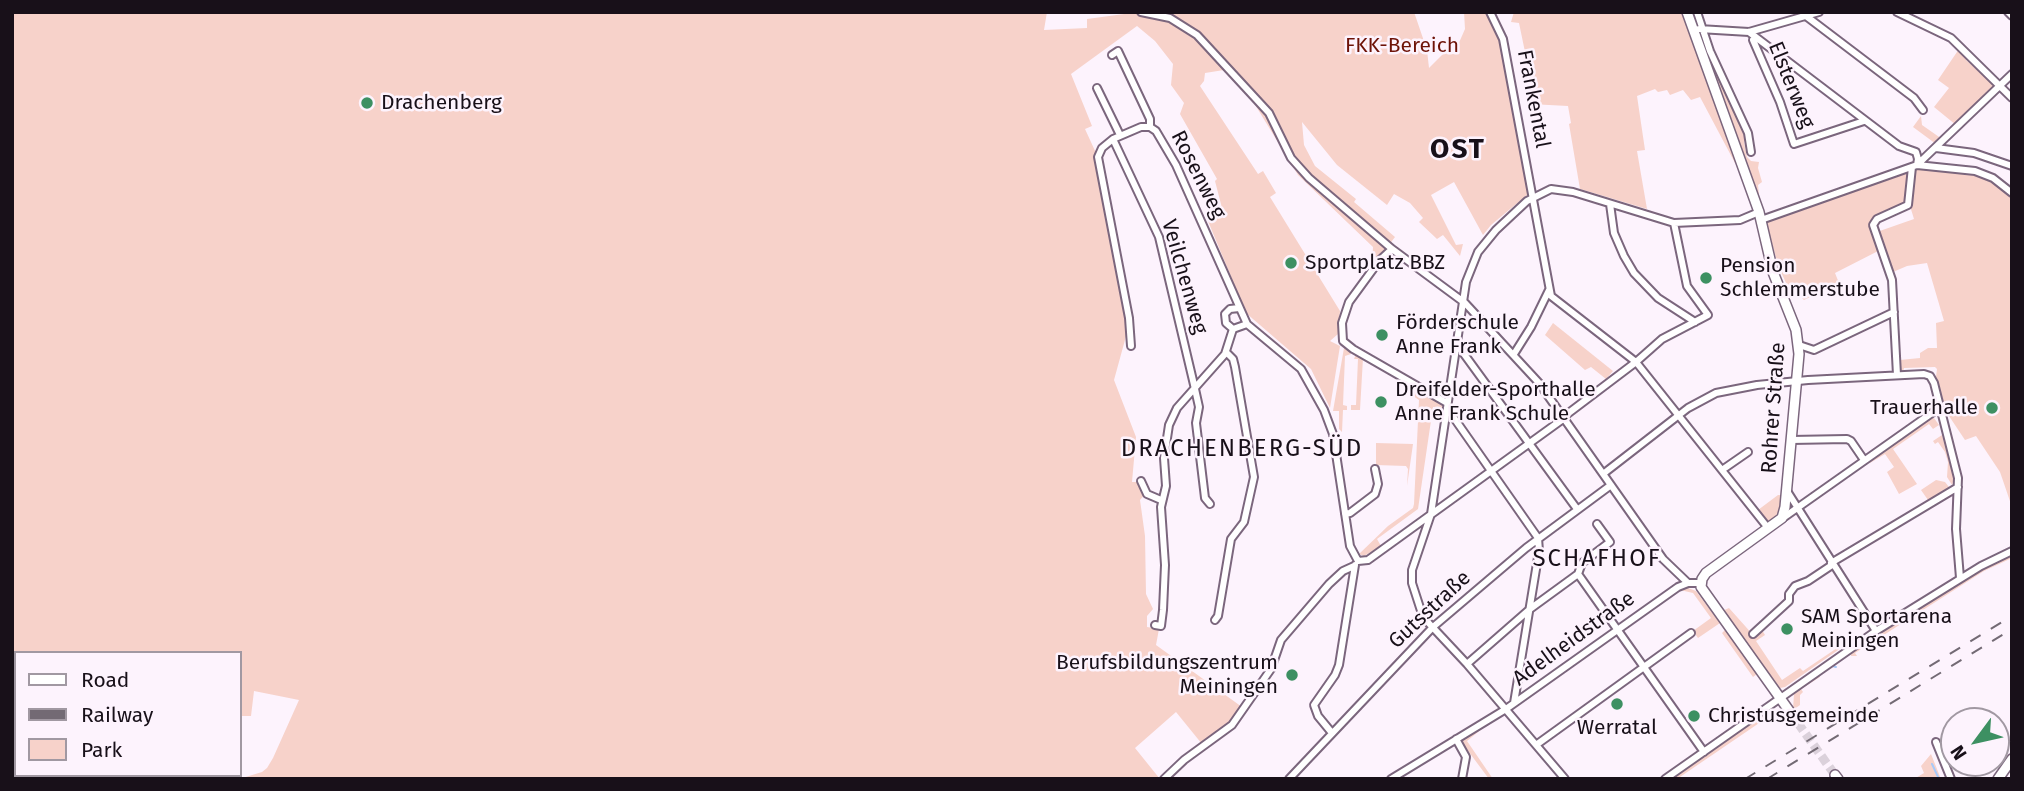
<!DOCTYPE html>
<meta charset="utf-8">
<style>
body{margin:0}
#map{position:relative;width:2024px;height:791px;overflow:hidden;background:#fdf3fd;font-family:"Fira Sans",sans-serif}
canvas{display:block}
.frame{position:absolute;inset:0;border:14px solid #181019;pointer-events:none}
.legend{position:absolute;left:14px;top:651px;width:228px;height:126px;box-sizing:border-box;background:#fdf3fd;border:2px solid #a198a2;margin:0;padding:9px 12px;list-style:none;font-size:21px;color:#181019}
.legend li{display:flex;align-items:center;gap:14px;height:35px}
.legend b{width:35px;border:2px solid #a198a2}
.north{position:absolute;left:1940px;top:707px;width:70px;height:70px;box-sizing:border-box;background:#fdf3fd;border:2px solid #a198a2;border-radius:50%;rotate:237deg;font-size:19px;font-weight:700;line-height:28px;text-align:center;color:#181019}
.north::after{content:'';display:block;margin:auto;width:24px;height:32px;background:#3d9062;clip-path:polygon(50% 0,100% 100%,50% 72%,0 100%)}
</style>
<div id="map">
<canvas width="2024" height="791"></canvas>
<div class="frame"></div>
<ul class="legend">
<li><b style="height:9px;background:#fff"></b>Road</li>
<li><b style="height:9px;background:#736a74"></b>Railway</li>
<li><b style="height:19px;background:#f7d2ca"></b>Park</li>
</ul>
<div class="north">N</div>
</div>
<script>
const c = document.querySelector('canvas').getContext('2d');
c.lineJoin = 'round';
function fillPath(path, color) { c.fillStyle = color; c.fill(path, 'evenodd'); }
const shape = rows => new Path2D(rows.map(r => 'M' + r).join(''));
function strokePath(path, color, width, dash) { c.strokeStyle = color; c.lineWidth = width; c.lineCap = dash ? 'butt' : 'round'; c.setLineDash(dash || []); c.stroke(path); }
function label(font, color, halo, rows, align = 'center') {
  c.font = font + ' "Fira Sans",sans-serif'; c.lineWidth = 5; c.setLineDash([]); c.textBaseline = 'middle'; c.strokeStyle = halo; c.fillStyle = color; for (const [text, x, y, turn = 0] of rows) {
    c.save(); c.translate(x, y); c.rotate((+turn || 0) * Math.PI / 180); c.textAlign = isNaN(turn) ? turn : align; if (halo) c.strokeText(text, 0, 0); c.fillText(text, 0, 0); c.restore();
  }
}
fillPath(shape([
 [12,12,1047,12,1044,30,1087,28,1087,19,1139,12,1414,12,1427,50,1429,68,1455,42,1458,45,1465,29,1464,12,1488,12,1501,40,1528,191,1527,195,1491,225,1483,235,1454,182,1431,195,1456,245,1463,244,1460,256,1443,235,1437,239,1419,222,1423,218,1410,203,1394,194,1387,205,1337,165,1302,122,1304,145,1315,166,1356,199,1354,202,1395,237,1372,267,1373,247,1298,175,1254,103,1224,70,1205,73,1204,81,1200,86,1258,174,1263,171,1276,193,1270,197,1340,311,1338,334,1330,341,1340,346,1330,408,1311,369,1246,313,1208,221,1223,212,1215,181,1217,179,1180,114,1184,103,1171,85,1173,64,1155,41,1137,26,1071,74,1092,126,1085,129,1096,153,1128,329,1114,380,1136,437,1132,482,1139,482,1145,494,1140,500,1145,536,1146,594,1153,609,1147,616,1147,627,1159,629,1156,645,1242,707,1230,723,1202,744,1176,712,1135,748,1160,779,239,779,262,772,267,768,273,758,299,700,254,691,251,716,240,716,240,653,16,653,16,775,215,775,235,779,12,779],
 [1514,12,1683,12,1738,163,1735,163,1700,97,1691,100,1683,90,1670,95,1667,90,1658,92,1655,89,1637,96,1645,150,1637,151,1647,209,1580,189,1569,124,1571,123,1568,106,1530,104,1529,101,1535,100,1519,23,1511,22],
 [1699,35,1702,35,1747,137,1744,142,1747,157,1751,161,1759,162,1758,168,1762,182,1758,185,1759,194,1757,194],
 [1959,49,1967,58,1966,60,1993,84,1994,88,1956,125,1934,107,1949,88,1938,80],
 [1921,116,1922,125,1942,139,1936,144,1913,127],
 [1917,168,1974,172,1985,176,2012,195,2012,507,2000,472,1976,436,1965,440,1947,413,1942,412,1936,377,1937,369,1935,367,1904,368,1903,372,1899,370,1900,360,1920,358,1920,353,1928,348,1937,348,1936,323,1944,321,1927,263,1907,266,1893,272,1884,248,1835,273,1839,283,1804,300,1786,283,1778,265,1766,221,1909,171,1907,202,1874,219,1874,233,1914,219,1910,206,1913,170],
 [1553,323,1613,371,1606,379,1591,367,1585,370,1545,335],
 [1344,348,1348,348,1351,354,1345,356,1343,405,1347,406,1347,410,1343,410,1342,432,1339,429,1339,411,1333,411],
 [1356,354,1363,358,1360,410,1351,410,1351,405,1356,405,1358,359,1354,359],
 [1405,383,1442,404,1442,408,1433,407,1418,509,1377,539,1381,546,1364,556,1359,554,1388,526,1413,508,1414,504,1419,400,1403,389],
 [1934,418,1939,425,1933,429,1929,424,1893,449,1917,484,1899,494,1887,472,1894,467,1885,454,1870,463,1869,461,1930,419],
 [1942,435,1954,479,1952,485,1947,477,1948,462,1945,452,1938,442,1935,444,1933,441],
 [1376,443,1413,444,1407,486,1408,469,1406,466,1376,465],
 [1936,480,1945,482,1949,487,1928,500,1921,490],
 [1778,495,1781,495,1779,511,1773,520,1767,521,1758,510],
 [2012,555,2012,558,1984,571,1879,638,1880,642,1877,639,1855,653,1857,656,1851,656,1850,651,1972,574],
 [1688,588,1696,591,1720,623,1698,638,1693,631,1711,618,1693,593,1680,590],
 [1729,608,1754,636,1762,630,1765,635,1756,641,1782,680,1800,668,1803,671,1840,646,1841,648,1785,687,1780,688,1722,611],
 [1725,630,1757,674,1753,677,1722,633],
 [1818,675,1820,677,1801,689,1803,692,1800,695,1800,705,1793,710,1794,694],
 [1775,710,1786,715,1778,720,1768,717,1677,779,1672,779,1763,715],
 [1483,728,1467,741,1493,779,1489,779,1460,740],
 [1931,754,1941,779,1914,779,1924,773,1921,766]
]), '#f7d2ca');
strokePath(shape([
 [1832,666,1836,667],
 [1932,764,1939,779]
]), '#a7c9f9', 2);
strokePath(shape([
 [1790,712,1835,775]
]), '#dbd1db', 9, [9, 4.5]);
const minor = shape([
 [1141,12,1170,18,1197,35,1269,113,1291,158,1309,178,1392,249,1465,303,1539,383,1663,559,1688,583],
 [1490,12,1503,39,1551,296,1636,362,1768,528],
 [1697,12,1710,51,1748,133,1751,152],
 [1897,12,1951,38,2012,98],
 [2008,12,2012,16],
 [1806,16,1914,98,1923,110],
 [1699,29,1749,32,1819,12],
 [1749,32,1899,146,1916,152,1918,159,1917,165],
 [1753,40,1780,102,1794,144,1864,121],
 [1112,55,1118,51,1150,119,1150,127,1156,131,1176,165,1247,324,1301,369,1324,410,1333,434,1350,546,1358,561,1368,560,1563,419],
 [1097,88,1120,135],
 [1150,127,1141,127,1113,139,1159,237,1195,389,1199,407,1196,423,1205,498,1210,504],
 [1113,139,1102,148,1098,157,1129,318,1131,346],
 [1936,148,1974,153,2012,166],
 [1917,165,2012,74],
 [1610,204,1614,233,1624,256,1634,273,1658,298,1695,322],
 [1761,220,1917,165,1975,171,1993,178,2012,193],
 [1392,249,1379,261,1349,302,1342,323,1343,341,1353,349,1447,403],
 [1233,329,1226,323,1225,314,1230,309,1239,308],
 [1456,343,1577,509],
 [1799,345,1814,350,1894,312],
 [1514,354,1531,327,1549,290],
 [1897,375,1892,280,1873,225,1877,219,1908,205,1912,167],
 [1447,408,1538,538],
 [1562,418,1636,362,1662,339,1708,315,1687,286,1674,223],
 [1791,440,1847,439,1851,441,1864,460],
 [1722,470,1748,452],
 [1603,474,1688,408,1716,393,1757,385,1808,380,1924,374,1930,376,1934,383,1958,478,1956,529,1960,578],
 [1141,481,1147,494,1161,500],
 [1787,491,1876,631],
 [1345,514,1350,513,1375,494,1378,484,1375,469],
 [1783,518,1939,408],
 [1831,563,1958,487],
 [1578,574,1704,752],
 [1215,620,1218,616,1231,539,1244,522,1254,477,1235,367,1233,359,1226,352],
 [1155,625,1161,626,1163,610,1165,565,1161,507,1166,486,1164,458,1169,425,1177,408,1225,354,1233,329,1247,324],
 [1753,634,1789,601,1789,594,1795,586,1808,581,1832,565],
 [1467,664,1530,609,1578,574,1582,563,1610,542,1597,524],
 [1514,703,1539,551,1538,538],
 [1332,733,1318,716,1314,705,1335,675,1339,665,1355,565],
 [1456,739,1466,757,1462,779],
 [1936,742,1951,779],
 [1536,745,1691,633],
 [151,775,152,779],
 [1164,779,1184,760,1232,725,1271,669,1281,640,1329,584,1343,571,1354,566],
 [1289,779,1433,627,1526,548,1611,485],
 [1391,779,1506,709,1678,587,1688,583,1701,583],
 [1565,779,1467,664,1423,617,1412,583,1412,570,1431,514,1466,282,1478,252,1496,230,1527,201,1551,189,1573,192,1674,223,1740,220,1759,212],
 [1665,779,1876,631,1981,566,2012,551]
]);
const secondary = shape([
 [1687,12,1759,212,1773,272,1796,330,1799,354,1785,507,1782,518,1706,573,1702,579,1701,587,1790,712],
 [1835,775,1838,779],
 [1998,779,2012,759]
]);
strokePath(minor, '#7b667d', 10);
strokePath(secondary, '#7b667d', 12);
strokePath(minor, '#fff', 6);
strokePath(secondary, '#fff', 9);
strokePath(shape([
 [1745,779,2012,616],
 [1767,779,2012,629]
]), '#736a74', 2, [12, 12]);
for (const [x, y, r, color] of [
 [367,103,7,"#3d9062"],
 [1291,263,7,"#3d9062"],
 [1706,278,7,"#3d9062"],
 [1382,335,7,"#3d9062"],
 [1381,402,7,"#3d9062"],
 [1992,408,7,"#3d9062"],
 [1787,629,7,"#3d9062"],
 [1292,675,7,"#3d9062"],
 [1617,704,7,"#3d9062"],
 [1694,716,7,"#3d9062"]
]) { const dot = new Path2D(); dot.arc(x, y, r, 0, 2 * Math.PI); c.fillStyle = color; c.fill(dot); strokePath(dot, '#fdf3fd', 2.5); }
label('21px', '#6e1308', '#fdf3fd', [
 ["FKK-Bereich",1402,46]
]);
label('21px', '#181019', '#fdf3fd', [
 ["Elsterweg",1791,85,68],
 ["Frankental",1533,99,79],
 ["Rosenweg",1198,175,63],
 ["Veilchenweg",1184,277,74],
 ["Rohrer Straße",1774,408,-86],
 ["Gutsstraße",1430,610,-43],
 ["Adelheidstraße",1574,639,-36]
]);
label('21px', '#181019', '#fdf3fd', [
 ["Drachenberg",381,103],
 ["Sportplatz BBZ",1305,263],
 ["Pension",1720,266],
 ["Schlemmerstube",1720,290],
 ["Förderschule",1396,323],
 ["Anne Frank",1396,347],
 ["Dreifelder-Sporthalle",1395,390],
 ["Anne Frank Schule",1395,414],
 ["Trauerhalle",1978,408,"right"],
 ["SAM Sportarena",1801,617],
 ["Meiningen",1801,641],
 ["Berufsbildungszentrum",1278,663,"right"],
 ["Meiningen",1278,687,"right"],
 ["Christusgemeinde",1708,716],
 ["Werratal",1617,728,"center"]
], 'left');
c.letterSpacing = '2px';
label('24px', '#181019', '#fdf3fd', [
 ["DRACHENBERG-SÜD",1242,449],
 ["SCHAFHOF",1597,559]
]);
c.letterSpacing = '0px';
c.letterSpacing = '2px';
label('bold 28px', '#181019', '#fdf3fd', [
 ["OST",1458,150]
]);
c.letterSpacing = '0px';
</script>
